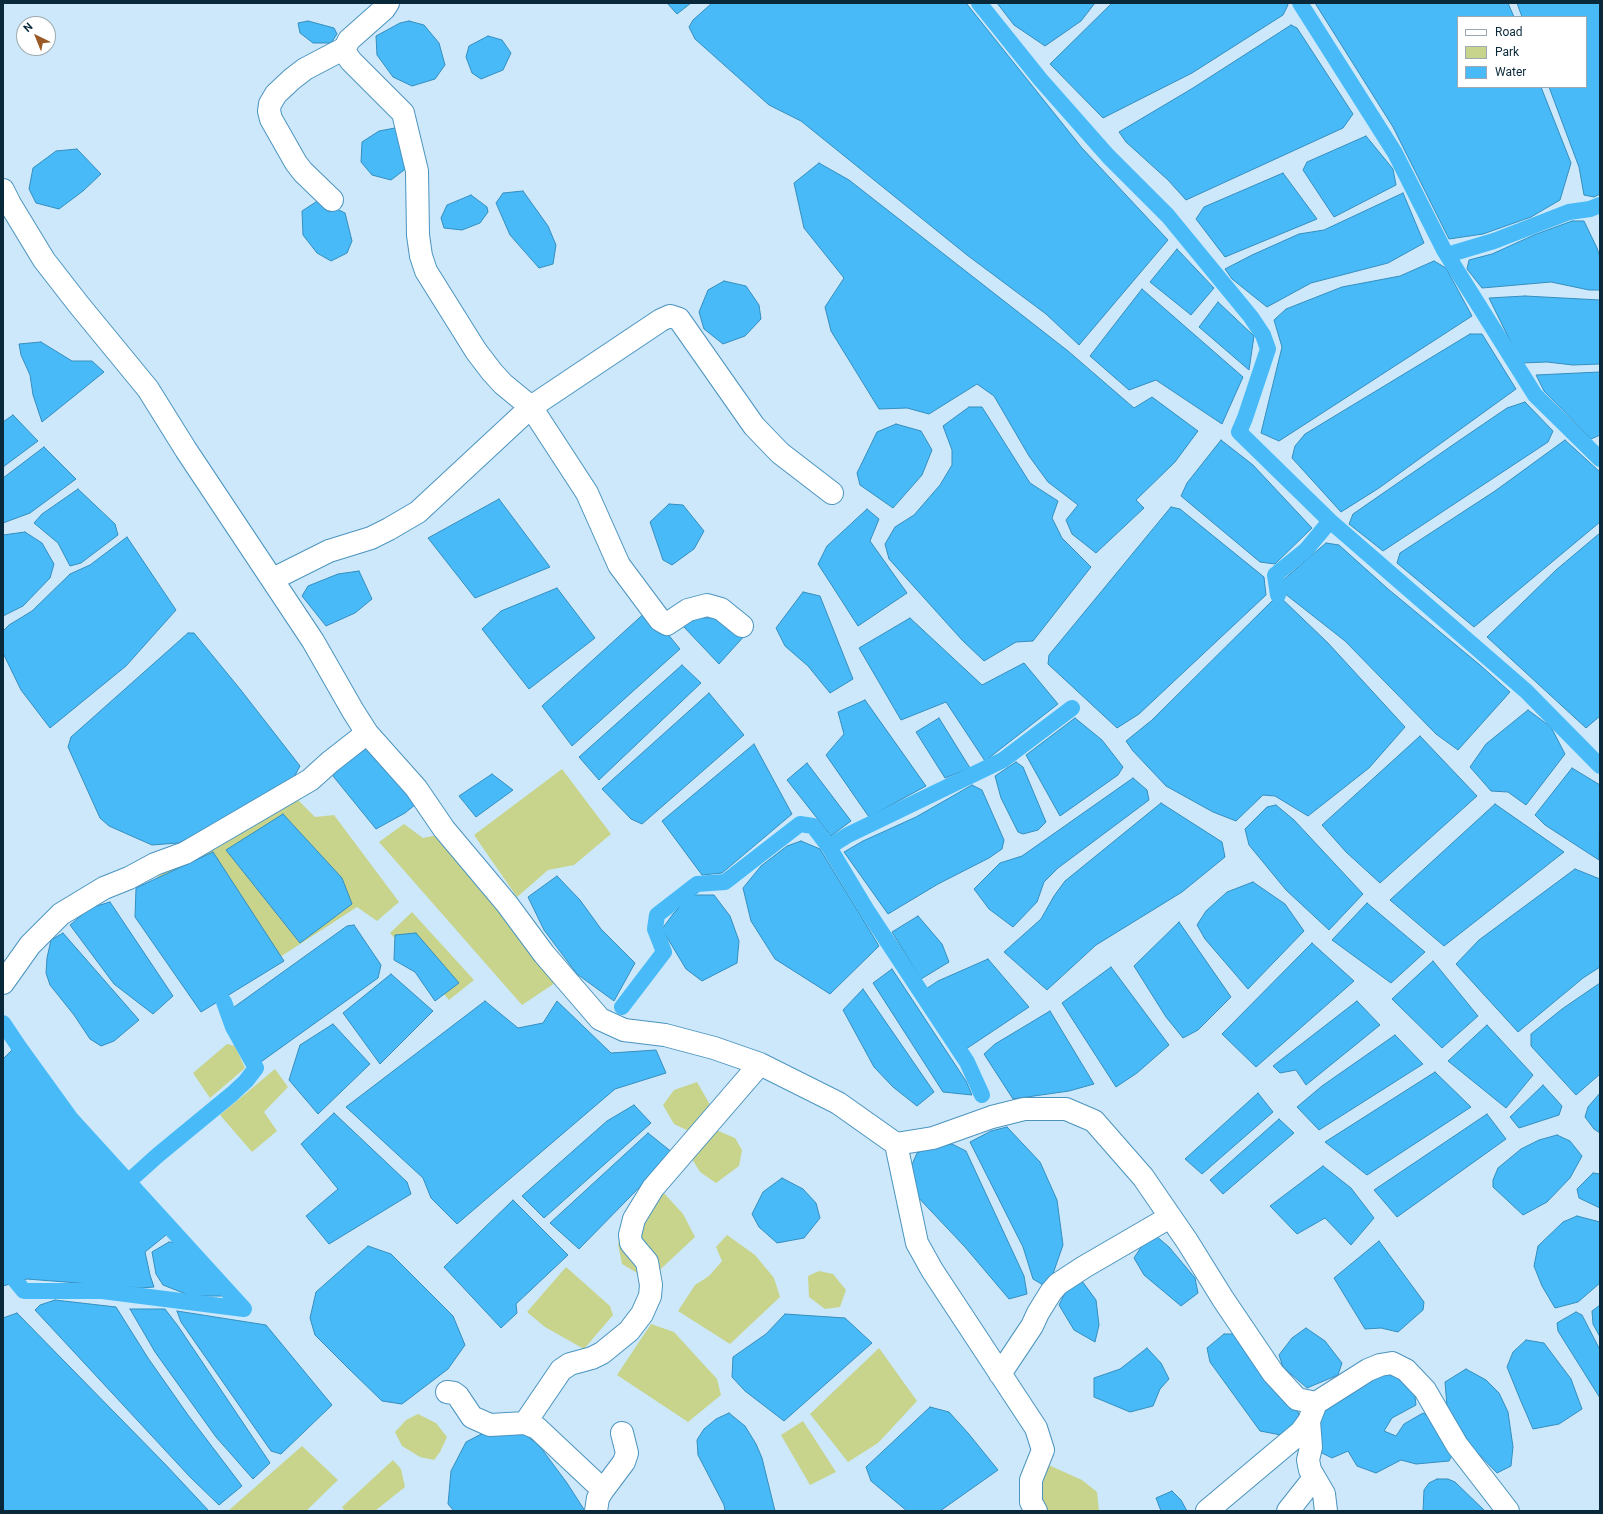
<!DOCTYPE html>
<style>
body{margin:0}
#map{position:relative;width:1603px;height:1514px;overflow:hidden;background:#cce8fa;font-family:Roboto,sans-serif}
canvas{display:block}
.frame{position:absolute;inset:0;border:4px solid #09293a;pointer-events:none}
.legend{position:absolute;left:1457px;top:16px;width:130px;height:72px;box-sizing:border-box;background:#fff;border:1px solid #9da9b0;margin:0;padding:5px 7px;list-style:none;font-size:12px;color:#09293a}
.legend li{display:flex;align-items:center;gap:8px;height:20px}
.legend b{width:20px;border:1px solid #9da9b0}
.north{position:absolute;left:16px;top:16px;width:40px;height:40px;box-sizing:border-box;background:#fff;border:1px solid #9da9b0;border-radius:50%;rotate:317deg;font-size:11px;font-weight:700;line-height:16px;text-align:center;color:#09293a}
.north::after{content:'';display:block;margin:auto;width:14px;height:18px;background:#9b5a25;clip-path:polygon(50% 0,100% 100%,50% 72%,0 100%)}
</style>
<div id="map">
<canvas width="1603" height="1514"></canvas>
<div class="frame"></div>
<ul class="legend">
<li><b style="height:5px;background:#fff"></b>Road</li>
<li><b style="height:11px;background:#c8d48b"></b>Park</li>
<li><b style="height:11px;background:#48baf8"></b>Water</li>
</ul>
<div class="north">N</div>
</div>
<script>
const c = document.querySelector('canvas').getContext('2d');
c.lineJoin = 'round';
function fillPath(path, color) { c.fillStyle = color; c.fill(path, 'evenodd'); }
const shape = rows => new Path2D(rows.map(r => 'M' + r).join(''));
function strokePath(path, color, width, dash) { c.strokeStyle = color; c.lineWidth = width; c.lineCap = dash ? 'butt' : 'round'; c.setLineDash(dash || []); c.stroke(path); }
fillPath(shape([
 [562,769,611,834,574,865,548,870,517,897,474,835],
 [295,797,315,817,334,815,399,902,377,921,357,907,257,972,142,897,159,875],
 [404,824,423,838,437,835,558,981,522,1005,379,842],
 [412,912,474,980,449,1000,390,933],
 [227,1044,235,1046,245,1068,210,1098,193,1073],
 [275,1069,288,1087,264,1112,277,1131,252,1152,220,1115],
 [697,1082,713,1110,693,1133,674,1124,663,1105,674,1090],
 [716,1130,735,1138,742,1150,739,1166,716,1183,700,1172,692,1159],
 [663,1192,683,1214,695,1237,649,1280,622,1264,618,1244],
 [727,1235,755,1255,774,1278,780,1297,730,1344,678,1311,695,1285,709,1276,722,1261,716,1247],
 [566,1267,610,1306,613,1315,584,1349,545,1327,527,1312],
 [819,1271,833,1274,846,1290,840,1307,825,1309,809,1297,808,1276],
 [651,1324,674,1332,717,1379,721,1395,688,1422,617,1375],
 [879,1348,917,1401,878,1443,848,1462,810,1414],
 [418,1414,436,1423,447,1437,440,1452,434,1460,420,1457,402,1446,395,1432,406,1420],
 [803,1421,836,1472,810,1485,781,1435],
 [302,1446,338,1480,306,1511,228,1511],
 [393,1460,401,1469,405,1487,375,1511,345,1511,342,1507],
 [1044,1463,1082,1480,1097,1492,1099,1511,1042,1511,1031,1491]
]), '#c8d48b');
const water = shape([
 [667,3,691,3,677,14,667,3],
 [712,3,966,3,1082,148,1168,240,1079,345,1046,314,967,255,801,121,769,105,695,39,689,27,693,20,712,3],
 [997,3,1095,3,1081,21,1045,46,1014,25,997,3],
 [1112,3,1287,3,1288,5,1283,15,1192,73,1103,118,1050,64,1112,3],
 [1315,3,1508,3,1514,17,1458,17,1458,87,1541,87,1571,163,1560,200,1531,217,1483,234,1449,239,1393,127,1315,3],
 [1517,3,1600,3,1600,194,1594,197,1584,195,1579,167,1549,87,1586,87,1586,17,1522,17,1517,3],
 [308,21,334,28,337,34,331,43,313,43,300,33,298,23,308,21],
 [409,21,424,25,439,43,445,65,435,79,412,86,393,77,377,55,376,36,400,23,409,21],
 [1291,25,1297,28,1353,114,1343,128,1186,200,1168,180,1126,142,1119,132,1193,88,1291,25],
 [488,36,502,40,511,53,503,70,481,79,472,73,466,57,469,46,488,36],
 [395,128,408,167,391,180,372,175,361,162,362,142,379,131,395,128],
 [1366,136,1393,169,1396,185,1334,217,1303,170,1307,162,1366,136],
 [77,149,101,174,83,191,59,209,36,203,29,189,33,168,56,151,77,149],
 [819,163,849,180,1068,351,1134,408,1152,397,1198,431,1175,462,1136,500,1144,508,1096,553,1072,534,1066,520,1078,505,1048,482,1029,456,994,396,977,384,929,414,907,408,879,409,831,331,825,307,844,278,804,228,794,183,819,163],
 [1283,173,1317,219,1225,257,1196,219,1204,207,1283,173],
 [523,191,548,226,556,245,553,264,539,268,510,235,496,203,503,193,523,191],
 [1403,193,1424,243,1388,263,1311,283,1267,307,1232,279,1225,269,1252,255,1299,234,1324,230,1403,193],
 [471,195,487,207,488,212,480,223,462,230,444,228,441,218,447,205,471,195],
 [319,200,345,213,352,241,347,253,331,261,317,253,303,235,302,211,319,200],
 [1572,221,1584,221,1597,248,1600,257,1600,290,1589,290,1551,282,1482,288,1467,269,1469,260,1492,254,1534,235,1572,221],
 [1177,249,1214,288,1191,315,1150,282,1177,249],
 [1434,261,1446,268,1472,316,1279,441,1261,433,1282,347,1274,320,1286,309,1342,287,1400,276,1434,261],
 [724,281,746,286,759,305,761,319,745,336,723,344,704,329,699,312,708,290,724,281],
 [1142,289,1243,377,1222,424,1156,380,1129,390,1090,356,1142,289],
 [1525,296,1600,300,1600,364,1573,365,1547,362,1521,363,1489,298,1525,296],
 [1218,302,1254,336,1249,370,1199,327,1218,302],
 [1470,334,1482,334,1516,389,1379,488,1341,512,1292,458,1295,446,1305,434,1470,334],
 [41,342,72,361,92,361,104,372,42,422,33,395,30,375,21,355,19,344,41,342],
 [1600,372,1600,435,1591,439,1544,391,1536,375,1600,372],
 [1525,402,1553,431,1548,442,1383,551,1349,524,1353,514,1460,440,1507,408,1525,402],
 [969,407,982,407,1030,483,1058,501,1052,518,1062,538,1091,567,1033,641,1016,642,984,661,962,640,889,559,885,544,895,527,914,515,940,485,952,465,952,450,943,426,969,407],
 [13,415,38,441,3,467,3,422,13,415],
 [896,424,921,431,932,450,922,475,893,508,860,485,857,473,877,432,896,424],
 [1221,440,1253,465,1312,528,1275,564,1260,562,1181,496,1187,483,1221,440],
 [1565,440,1600,472,1600,522,1474,627,1397,563,1400,553,1495,491,1565,440],
 [44,447,76,479,30,513,3,523,3,478,44,447],
 [78,489,115,524,118,535,81,563,70,566,58,543,34,523,42,514,78,489],
 [499,499,550,567,475,598,428,538,499,499],
 [669,504,683,505,704,531,694,549,672,565,663,560,650,522,669,504],
 [1171,507,1180,509,1264,577,1266,595,1139,714,1117,728,1048,664,1049,655,1171,507],
 [867,509,879,519,870,541,907,593,858,626,818,564,827,546,867,509],
 [25,532,42,543,54,564,50,578,23,606,3,616,3,535,25,532],
 [1600,533,1600,716,1586,728,1487,637,1556,570,1600,533],
 [127,537,176,610,126,666,50,728,21,690,3,653,3,631,9,625,32,611,70,574,90,565,127,537],
 [1326,543,1339,545,1388,589,1480,665,1510,692,1458,750,1436,734,1345,641,1284,593,1282,581,1326,543],
 [359,571,372,599,355,613,326,626,302,596,308,586,338,574,359,571],
 [557,588,595,638,529,689,482,629,501,611,557,588],
 [803,592,820,596,853,679,830,693,808,666,785,646,776,628,803,592],
 [1278,595,1328,643,1405,727,1369,768,1308,816,1275,796,1263,795,1236,821,1213,812,1166,786,1133,751,1126,741,1152,720,1278,595],
 [648,610,680,649,572,746,542,706,648,610],
 [688,614,704,618,728,617,746,634,719,664,683,626,688,614],
 [910,618,982,685,1024,663,1058,704,985,761,946,702,901,720,859,648,910,618],
 [188,633,194,633,240,689,300,766,293,779,202,833,178,843,152,845,109,826,100,818,68,747,71,737,188,633],
 [682,665,701,683,599,780,579,757,682,665],
 [709,693,744,735,642,824,631,819,602,789,709,693],
 [865,700,926,786,869,817,826,755,844,734,838,712,865,700],
 [1528,710,1551,727,1565,754,1526,805,1508,792,1491,791,1470,767,1486,744,1528,710],
 [939,718,970,768,945,778,916,732,939,718],
 [1075,718,1102,740,1123,767,1118,775,1060,816,1026,755,1075,718],
 [1420,736,1477,796,1380,883,1346,852,1322,825,1420,736],
 [754,744,792,814,722,873,702,875,662,821,754,744],
 [362,745,391,771,416,804,405,813,376,829,333,776,334,766,362,745],
 [1016,762,1023,767,1046,822,1038,830,1023,834,1018,832,1001,798,995,776,1016,762],
 [807,763,851,821,831,836,787,780,807,763],
 [1572,768,1600,785,1599,860,1545,825,1535,815,1572,768],
 [492,774,513,790,476,817,459,796,492,774],
 [1133,778,1147,790,1149,800,1058,868,1044,882,1037,902,1013,927,989,909,974,889,1000,863,1022,856,1133,778],
 [972,785,982,790,1004,840,1002,849,989,858,938,884,888,914,844,852,863,841,916,817,972,785],
 [1161,803,1222,842,1225,857,1182,892,1096,945,1047,990,1004,952,1041,919,1054,896,1065,881,1161,803],
 [1495,804,1564,852,1444,946,1390,900,1495,804],
 [1276,805,1294,820,1363,894,1329,930,1286,890,1249,845,1245,829,1267,807,1276,805],
 [283,814,342,878,352,904,300,943,226,850,283,814],
 [801,841,820,849,879,946,830,994,775,959,751,921,743,888,761,866,787,846,801,841],
 [213,852,284,961,201,1012,135,917,136,888,213,852],
 [1575,869,1600,879,1600,967,1583,978,1518,1032,1456,964,1479,940,1575,869],
 [557,876,580,900,601,929,635,963,614,1001,577,974,544,930,528,897,557,876],
 [1253,882,1285,904,1304,931,1248,989,1205,939,1197,925,1206,911,1227,892,1253,882],
 [692,895,714,895,730,916,739,941,737,963,702,981,686,969,662,929,673,914,692,895],
 [110,902,173,996,153,1014,114,984,70,925,90,908,110,902],
 [1367,903,1425,952,1391,983,1332,940,1367,903],
 [918,916,942,944,949,962,921,979,892,932,918,916],
 [1179,922,1231,997,1198,1030,1183,1038,1166,1017,1134,966,1179,922],
 [354,925,381,965,378,978,258,1064,230,1010,347,926,354,925],
 [63,933,139,1020,114,1041,101,1046,90,1039,74,1015,50,985,46,973,47,958,51,940,63,933],
 [416,933,459,983,435,1001,415,972,394,960,395,935,416,933],
 [1312,943,1354,981,1256,1067,1222,1034,1312,943],
 [988,959,1029,1007,966,1049,926,989,938,981,988,959],
 [1433,961,1478,1016,1442,1048,1392,999,1433,961],
 [1111,967,1169,1045,1137,1073,1116,1087,1062,1003,1111,967],
 [892,969,966,1081,972,1095,943,1092,873,983,892,969],
 [391,974,433,1011,380,1064,343,1013,391,974],
 [1600,983,1600,1074,1576,1095,1531,1046,1531,1034,1562,1009,1600,983],
 [863,989,934,1092,917,1106,893,1087,874,1067,843,1010,863,989],
 [485,1001,518,1028,543,1023,557,1001,611,1053,656,1050,666,1073,615,1089,457,1224,431,1198,423,1178,346,1107,485,1001],
 [1357,1001,1380,1025,1306,1085,1296,1070,1280,1073,1273,1066,1357,1001],
 [1050,1011,1094,1084,1069,1091,1013,1099,984,1054,995,1044,1050,1011],
 [333,1024,370,1064,318,1114,289,1080,300,1045,333,1024],
 [1487,1025,1533,1075,1506,1108,1448,1061,1487,1025],
 [1395,1035,1423,1064,1319,1130,1297,1107,1322,1086,1395,1035],
 [12,1050,22,1058,70,1122,165,1225,166,1235,145,1252,150,1275,154,1287,141,1288,27,1279,3,1286,3,1059,12,1050],
 [1435,1072,1471,1107,1367,1175,1325,1142,1435,1072],
 [1543,1085,1562,1106,1559,1115,1519,1128,1510,1117,1543,1085],
 [1258,1093,1273,1112,1202,1174,1185,1159,1258,1093],
 [1600,1093,1600,1133,1594,1129,1585,1117,1588,1107,1600,1093],
 [634,1105,651,1123,544,1218,522,1196,607,1121,634,1105],
 [334,1113,407,1182,411,1194,329,1244,306,1216,338,1189,301,1144,334,1113],
 [1487,1114,1506,1139,1397,1217,1374,1190,1487,1114],
 [1279,1119,1294,1133,1223,1194,1210,1180,1279,1119],
 [1007,1127,1040,1162,1057,1200,1063,1245,1048,1288,1033,1279,1023,1247,970,1142,991,1131,1007,1127],
 [648,1133,673,1153,579,1249,550,1223,648,1133],
 [1557,1135,1570,1141,1582,1156,1570,1178,1547,1202,1523,1215,1493,1187,1493,1180,1498,1168,1521,1149,1539,1140,1557,1135],
 [952,1144,966,1151,1024,1276,1027,1294,1009,1299,965,1247,914,1193,907,1176,917,1153,931,1148,952,1144],
 [1323,1166,1351,1188,1374,1218,1351,1245,1325,1218,1297,1234,1270,1206,1323,1166],
 [1593,1173,1600,1174,1600,1208,1579,1198,1577,1189,1593,1173],
 [782,1178,803,1189,816,1203,820,1218,804,1238,777,1243,759,1227,752,1214,763,1192,782,1178],
 [513,1200,568,1255,516,1304,517,1313,501,1328,444,1267,513,1200],
 [1577,1216,1600,1222,1600,1283,1578,1302,1555,1308,1542,1286,1534,1266,1538,1246,1563,1222,1577,1216],
 [1155,1235,1169,1247,1195,1278,1198,1293,1181,1306,1144,1275,1134,1258,1147,1238,1155,1235],
 [1379,1241,1424,1302,1423,1310,1398,1332,1381,1328,1365,1329,1334,1278,1379,1241],
 [169,1242,177,1243,217,1281,222,1296,191,1296,163,1285,156,1274,152,1252,169,1242],
 [368,1246,391,1254,453,1316,465,1345,448,1369,402,1404,382,1401,347,1367,315,1335,310,1318,316,1292,368,1246],
 [1079,1277,1096,1300,1099,1325,1095,1342,1074,1330,1059,1305,1068,1287,1079,1277],
 [55,1300,116,1307,148,1358,188,1415,242,1486,219,1505,190,1477,35,1310,40,1305,55,1300],
 [1600,1305,1600,1337,1593,1324,1592,1311,1600,1305],
 [130,1309,165,1309,178,1326,270,1463,253,1479,216,1437,155,1352,130,1309],
 [177,1311,266,1325,332,1405,281,1454,271,1451,181,1322,177,1311],
 [1576,1312,1582,1315,1600,1350,1600,1398,1558,1331,1557,1323,1576,1312],
 [17,1313,165,1464,209,1511,3,1511,3,1318,17,1313],
 [785,1314,845,1318,872,1343,784,1421,745,1391,732,1377,733,1357,766,1334,785,1314],
 [1306,1328,1325,1341,1342,1363,1338,1375,1307,1388,1283,1367,1279,1355,1292,1338,1306,1328],
 [1224,1334,1237,1334,1296,1407,1302,1423,1281,1435,1260,1431,1210,1362,1207,1348,1224,1334],
 [1526,1340,1544,1343,1571,1379,1582,1409,1559,1424,1533,1429,1520,1399,1507,1367,1513,1352,1526,1340],
 [1147,1348,1161,1363,1169,1379,1160,1389,1153,1406,1130,1412,1094,1397,1094,1378,1120,1369,1147,1348],
 [1387,1369,1403,1375,1415,1397,1416,1405,1392,1418,1384,1431,1396,1436,1404,1424,1423,1413,1432,1418,1453,1453,1449,1461,1416,1464,1401,1460,1376,1473,1357,1466,1348,1451,1332,1458,1318,1451,1314,1429,1322,1412,1387,1369],
 [1466,1369,1486,1380,1499,1393,1508,1412,1513,1447,1511,1466,1497,1473,1471,1446,1447,1406,1445,1382,1466,1369],
 [930,1407,949,1412,968,1433,998,1470,940,1511,907,1511,871,1481,866,1467,930,1407],
 [729,1413,745,1426,756,1444,762,1458,775,1511,725,1511,724,1505,698,1455,697,1440,704,1429,716,1419,729,1413],
 [491,1429,525,1435,538,1444,567,1483,585,1511,454,1511,448,1504,451,1471,466,1442,491,1429],
 [1437,1479,1448,1479,1455,1482,1485,1511,1423,1511,1424,1490,1429,1483,1437,1479],
 [1172,1491,1181,1500,1187,1511,1161,1511,1156,1498,1172,1491]
]);
fillPath(water, '#48baf8');
strokePath(water, '#358ebf', 1);
strokePath(shape([
 [979,3,1040,79,1108,156,1168,216,1251,317,1263,335,1268,349,1245,418,1239,432,1330,521,1526,691,1600,766],
 [1300,3,1395,153,1444,250,1535,395,1600,459],
 [1447,255,1494,241,1569,212,1590,209,1600,205],
 [1278,595,1275,575,1306,550,1330,521],
 [829,847,848,835,1003,760,1072,708],
 [622,1007,664,952,655,929,657,915,697,884,725,882,800,824,813,826,829,847,868,912,967,1062,982,1095],
 [3,1023,19,1047,71,1119,244,1309,102,1291,24,1291,3,1266],
 [128,1182,158,1155,232,1094,246,1081,256,1068,233,1027,224,1002]
]), '#48baf8', 16);
const minor = shape([
 [388,3,384,9,349,40,345,48,346,54,351,61,403,113,417,171,418,235,421,256,426,271,476,351,492,372,503,384,531,407,587,493,619,565,660,620,667,624,688,610,707,605,721,609,742,626],
 [3,190,10,204,44,260,79,305,148,389,186,450,313,641,353,711,367,733,416,788,444,829,507,904,544,954,600,1019,624,1030,665,1035,714,1048,760,1064,838,1103,896,1144,933,1138,992,1117,1024,1109,1066,1109,1094,1121,1143,1177,1187,1241,1223,1299,1273,1373,1297,1399,1316,1403,1368,1370,1380,1365,1392,1363,1406,1370,1425,1390,1457,1445,1508,1511],
 [332,200,303,172,296,163,271,119,269,111,270,104,276,94,292,79,305,69,345,48],
 [273,579,329,551,371,538,389,529,418,512,531,407,661,320,670,316,679,319,754,426,780,453,832,493],
 [3,983,30,945,61,914,104,888,129,878,155,864,185,853,310,780,330,762,367,733],
 [896,1144,917,1243,932,1270,1036,1428,1043,1450,1031,1480,1031,1502,1036,1511],
 [1000,1374,1032,1326,1038,1313,1051,1292,1058,1284,1084,1267,1170,1217],
 [447,1392,454,1393,458,1396,472,1417,490,1425,525,1423,537,1428,603,1490],
 [1309,1421,1311,1447,1308,1460,1310,1470,1324,1494,1326,1511],
 [525,1423,561,1370,570,1364,592,1358,602,1353,629,1331,642,1314,650,1296,651,1285,647,1262,631,1243,630,1235,634,1219,653,1188,760,1064],
 [596,1511,598,1498,603,1490,624,1462,627,1453,622,1433],
 [1207,1511,1301,1432,1309,1421,1316,1403],
 [1288,1511,1314,1478]
]);
strokePath(minor, '#4b94bf', 24);
strokePath(minor, '#fff', 22);
</script>
